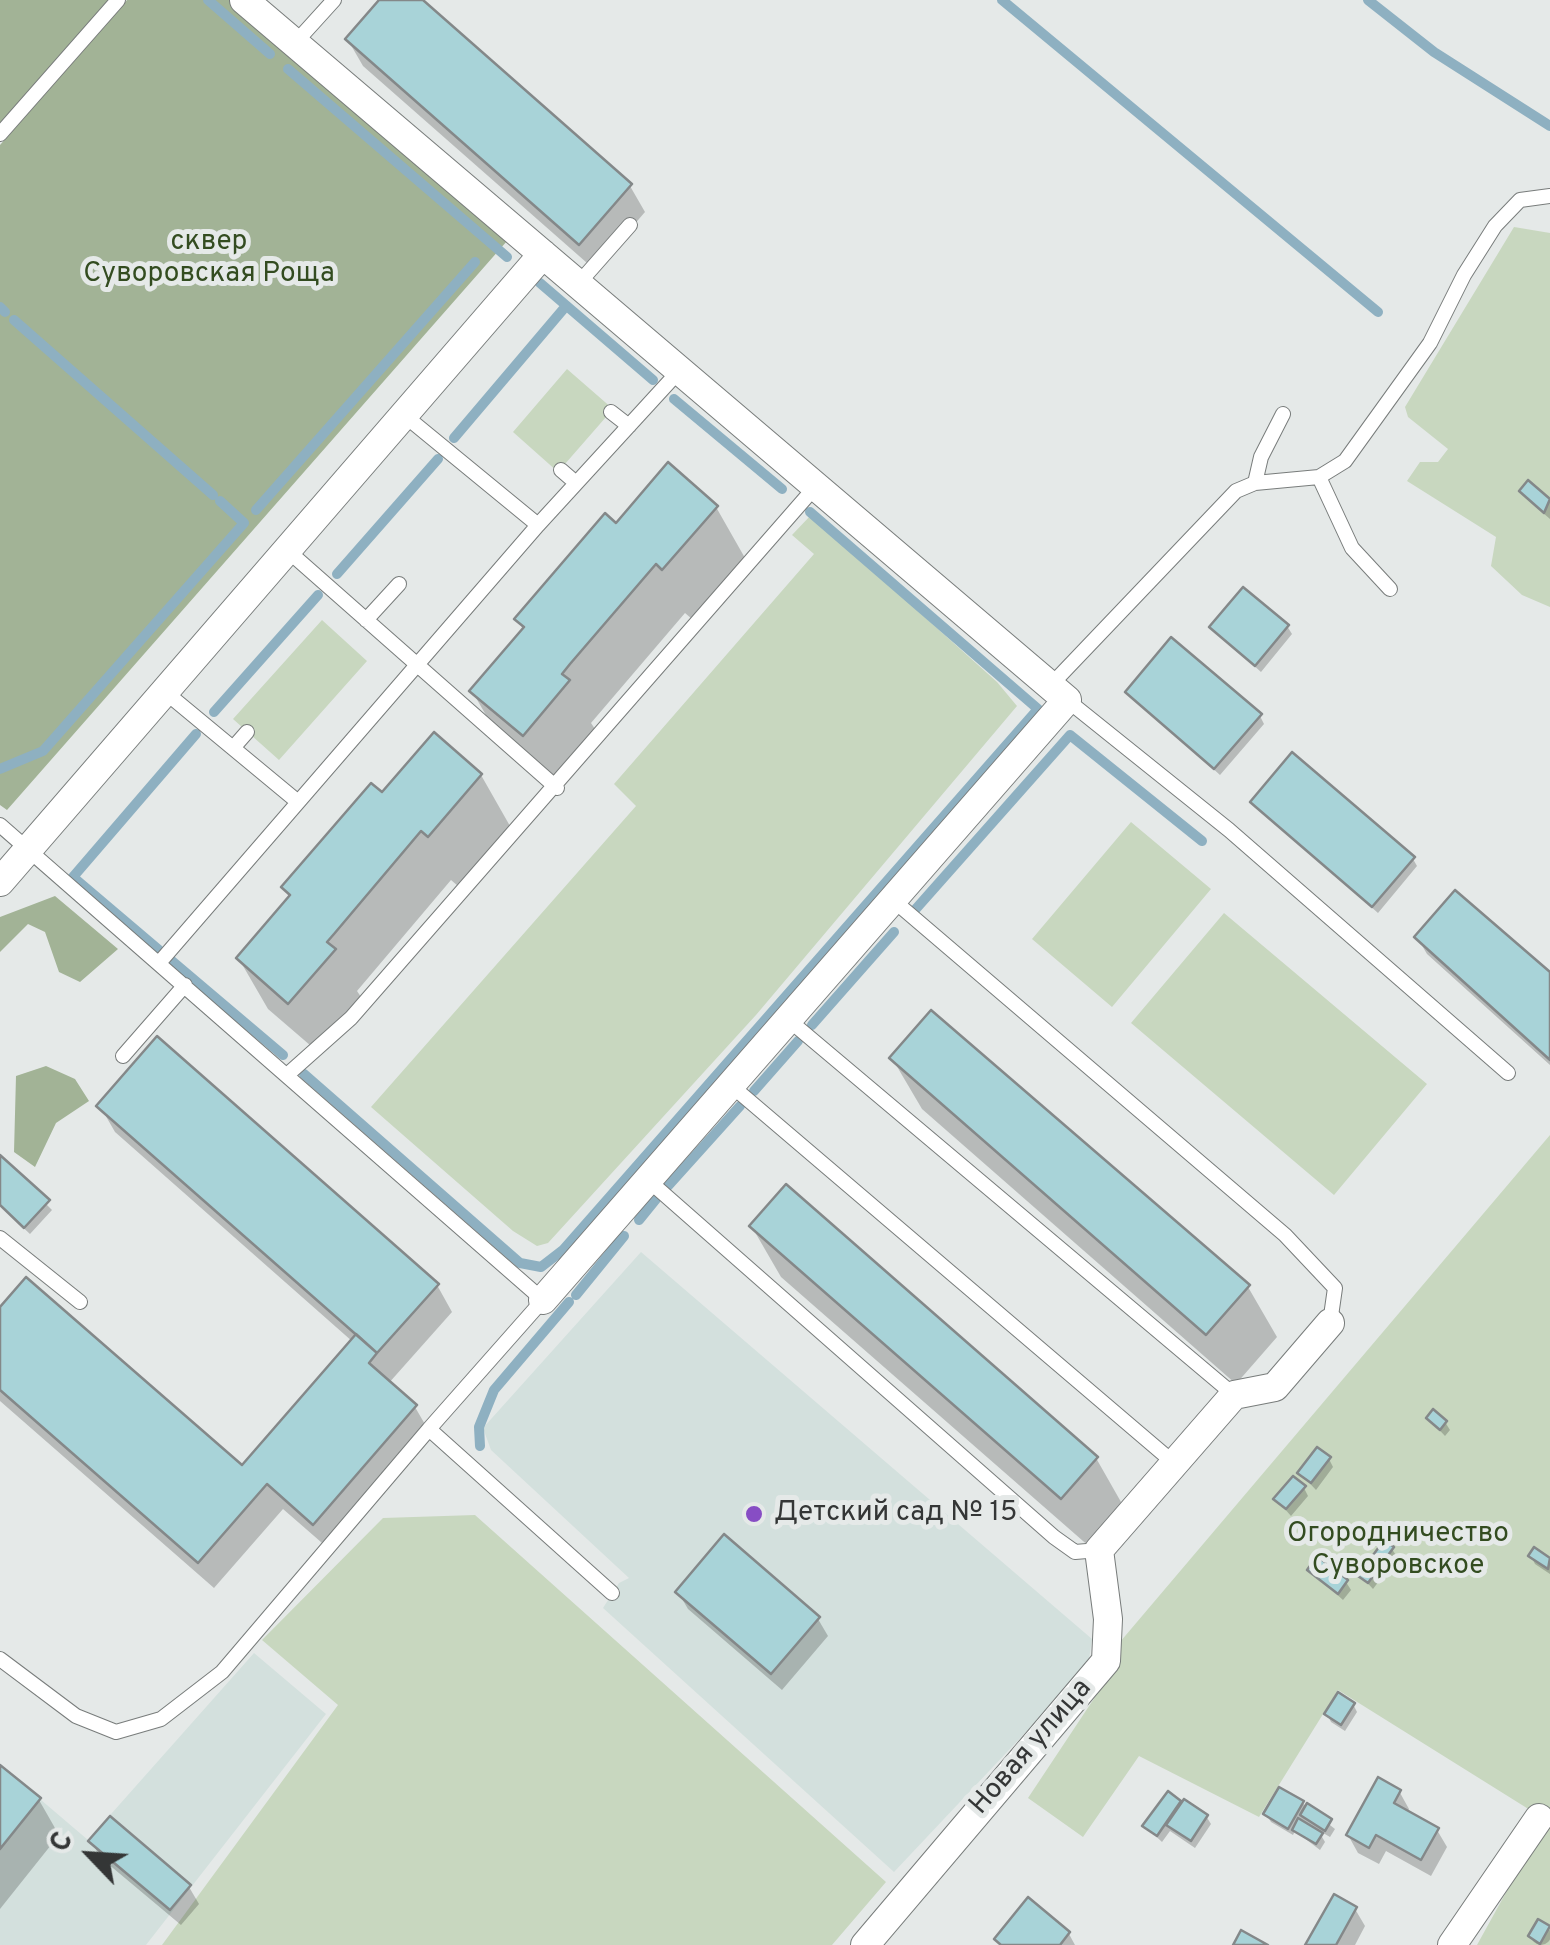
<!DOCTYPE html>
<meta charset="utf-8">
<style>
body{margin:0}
#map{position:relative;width:1550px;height:1945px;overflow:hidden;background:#e5e9e8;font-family:Overpass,sans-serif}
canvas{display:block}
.north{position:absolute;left:40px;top:1805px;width:100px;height:100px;-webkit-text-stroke:8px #e5e9e8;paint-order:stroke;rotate:295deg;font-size:28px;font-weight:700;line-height:40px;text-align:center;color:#343636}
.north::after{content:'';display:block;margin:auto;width:35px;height:45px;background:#343636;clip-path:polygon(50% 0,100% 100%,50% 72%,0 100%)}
</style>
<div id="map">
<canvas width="1550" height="1945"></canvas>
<div class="north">С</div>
</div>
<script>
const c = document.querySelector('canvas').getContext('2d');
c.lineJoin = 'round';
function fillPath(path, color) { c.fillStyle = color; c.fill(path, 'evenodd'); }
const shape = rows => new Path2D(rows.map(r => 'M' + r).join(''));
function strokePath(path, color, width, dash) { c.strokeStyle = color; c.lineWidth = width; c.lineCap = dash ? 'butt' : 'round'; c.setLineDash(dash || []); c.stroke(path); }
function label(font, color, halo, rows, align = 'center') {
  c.font = font + ' Overpass,sans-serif'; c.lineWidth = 10; c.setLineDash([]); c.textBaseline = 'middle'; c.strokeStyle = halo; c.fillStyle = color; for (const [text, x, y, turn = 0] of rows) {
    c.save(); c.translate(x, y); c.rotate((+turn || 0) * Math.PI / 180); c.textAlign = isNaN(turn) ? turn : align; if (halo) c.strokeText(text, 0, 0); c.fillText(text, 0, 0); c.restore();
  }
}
fillPath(shape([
 [641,1252,1092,1639,1088,1666,894,1872,603,1608,619,1583,629,1578,491,1450,483,1428],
 [254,1653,326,1714,146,1945,0,1945,0,1765,88,1840]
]), '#d3e0dd');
fillPath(shape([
 [1514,227,1550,233,1550,607,1522,595,1491,566,1496,537,1407,481,1420,462,1438,462,1448,449,1408,417,1405,407],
 [567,369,613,409,558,472,513,432],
 [811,515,997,682,1017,706,756,1015,548,1243,537,1246,513,1231,371,1107,636,806,614,784,814,554,792,535],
 [322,620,367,661,279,760,233,719],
 [1131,822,1211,889,1112,1007,1032,939],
 [1224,913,1427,1084,1334,1195,1131,1023],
 [1550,1135,1550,1945,1477,1945,1546,1820,1338,1690,1259,1817,1139,1756,1083,1837,1028,1798,1111,1673,1120,1642],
 [475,1515,886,1882,832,1945,162,1945,338,1705,262,1640,383,1518]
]), '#c8d7bf');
fillPath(shape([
 [0,0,110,0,0,126],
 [127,0,229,0,507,241,7,810,0,805,0,145],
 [55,896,118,949,80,982,59,972,45,932,28,924,0,952,0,917],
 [46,1066,75,1079,89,1101,56,1123,35,1167,14,1152,16,1076]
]), '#a2b396');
fillPath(shape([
 [383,0,419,0,630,186,645,212,595,270,363,66,348,40],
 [1528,484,1550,502,1550,519,1527,499,1522,491],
 [716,507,745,558,692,619,685,613,591,723,597,732,552,784,501,741,472,691,524,631,517,619,616,527],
 [1287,626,1292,634,1261,672,1212,628],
 [1128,692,1260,716,1264,724,1220,775],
 [481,775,510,826,458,886,451,880,357,991,363,1000,318,1052,268,1009,239,959,290,899,284,887,382,796],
 [1253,802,1413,859,1417,866,1378,913],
 [1417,937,1550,976,1550,1065,1427,954],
 [892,1058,1248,1287,1277,1337,1236,1384,922,1109],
 [100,1106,437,1285,452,1312,388,1384,415,1407,430,1433,329,1549,283,1509,214,1588,0,1401,0,1311,242,1469,353,1342,115,1132],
 [0,1158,52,1210,30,1234,0,1206],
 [752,1227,1096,1458,1125,1509,1091,1548,781,1277],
 [1429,1419,1445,1422,1450,1430,1445,1436],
 [1329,1459,1333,1467,1316,1490,1300,1473],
 [1304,1488,1308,1496,1291,1516,1276,1499],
 [1392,1549,1397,1557,1373,1589,1361,1576],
 [1534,1550,1550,1561,1550,1574,1535,1564,1531,1556],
 [1310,1570,1346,1582,1351,1590,1343,1600],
 [678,1592,818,1619,828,1636,782,1690,688,1609],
 [1353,1704,1357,1712,1345,1731,1331,1722,1327,1714],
 [0,1769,39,1800,59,1835,0,1909],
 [1399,1791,1409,1809,1407,1813,1437,1830,1447,1847,1431,1876,1386,1851,1379,1864,1358,1853,1348,1835],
 [1169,1795,1206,1816,1211,1824,1195,1848,1170,1831,1162,1842,1145,1826],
 [1302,1803,1335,1829,1330,1837,1318,1830,1325,1842,1320,1850,1295,1831,1293,1835,1271,1822,1266,1814],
 [91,1841,189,1887,199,1904,181,1925,101,1858],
 [1029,1901,1069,1934,1075,1945,1000,1945,997,1940],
 [1355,1909,1365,1926,1355,1945,1308,1945],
 '1531 1935a10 10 0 1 1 20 0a10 10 0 1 1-20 0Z'
]), '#0003');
strokePath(shape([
 [208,0,270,54],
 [1002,0,1378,312],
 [1368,0,1434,52,1550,126],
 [288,69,507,257],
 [540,283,653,380],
 [0,307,5,312],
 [14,320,213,495],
 [674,399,782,489],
 [454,438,566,306],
 [256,510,475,262],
 [337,574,438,459],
 [214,712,318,595],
 [0,769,43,751,244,523,220,501],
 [914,911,1070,735,1202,841],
 [159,950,73,877,196,734],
 [172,961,283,1055],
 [812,1025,894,932],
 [304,1074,520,1263,541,1267,563,1250,1038,709,810,512],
 [754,1091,798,1041],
 [668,1186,740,1106],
 [639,1220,656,1199],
 [576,1295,624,1236],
 [480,1446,479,1427,494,1390,569,1302]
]), '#8eb0c1', 10);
const building = shape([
 [379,0,423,0,632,184,579,245,345,39,379,0],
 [668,462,718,506,662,570,656,564,570,664,562,674,570,680,523,736,469,691,524,627,514,619,605,513,616,523,668,462],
 [1528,480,1550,499,1544,513,1519,491,1528,480],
 [1243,587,1289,625,1255,666,1209,627,1243,587],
 [1171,637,1262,714,1214,769,1125,692,1171,637],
 [434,732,482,774,428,837,421,831,334,934,327,942,336,949,288,1004,236,958,290,895,281,887,371,783,382,792,434,732],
 [1292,752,1415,857,1372,907,1250,802,1292,752],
 [1455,890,1550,972,1550,1060,1414,937,1455,890],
 [931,1010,1250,1285,1206,1335,889,1058,931,1010],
 [157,1036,439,1284,377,1353,96,1106,157,1036],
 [0,1155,50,1200,24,1228,0,1205,0,1155],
 [786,1184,1098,1457,1061,1499,749,1226,786,1184],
 [26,1277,242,1465,356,1334,377,1353,369,1363,417,1405,313,1525,267,1484,198,1563,0,1390,0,1307,26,1277],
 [1433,1409,1447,1421,1440,1430,1426,1418,1433,1409],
 [1317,1447,1331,1457,1311,1483,1297,1473,1317,1447],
 [1293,1476,1306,1486,1286,1509,1273,1499,1293,1476],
 [724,1534,820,1617,771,1674,675,1592,724,1534],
 [1384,1540,1394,1547,1368,1583,1358,1576,1384,1540],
 [1534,1547,1550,1558,1548,1569,1528,1556,1534,1547],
 [1317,1556,1348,1580,1338,1594,1307,1570,1317,1556],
 [1338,1692,1355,1703,1341,1725,1324,1714,1338,1692],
 [0,1765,41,1798,0,1849,0,1765],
 [1378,1777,1401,1790,1394,1803,1439,1828,1421,1860,1376,1835,1369,1848,1346,1835,1378,1777],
 [1279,1787,1304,1801,1288,1829,1263,1814,1279,1787],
 [1168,1791,1181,1801,1157,1836,1142,1826,1168,1791],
 [1184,1799,1208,1815,1191,1841,1166,1825,1184,1799],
 [1307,1803,1332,1819,1325,1831,1300,1815,1307,1803],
 [110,1816,191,1885,170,1910,88,1841,110,1816],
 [1298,1818,1323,1833,1316,1844,1292,1830,1298,1818],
 [1334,1894,1357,1907,1336,1945,1305,1945,1334,1894],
 [1028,1897,1070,1932,1060,1945,1001,1945,994,1939,1028,1897],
 [1538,1919,1550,1926,1540,1944,1528,1936,1538,1919],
 [1241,1930,1268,1945,1233,1945,1241,1930]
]);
fillPath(building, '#a8d3d8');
strokePath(building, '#848889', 2.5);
const service = shape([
 [295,43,334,0],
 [0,134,118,0],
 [578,284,630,225],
 [611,412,629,426],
 [404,415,538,525],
 [561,470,576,483],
 [1319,477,1352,548,1390,589],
 [1255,483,1261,457,1283,414],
 [287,550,557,788],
 [366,620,399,584],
 [1050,686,1236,491,1255,483,1319,477,1345,461,1430,343,1464,275,1495,226,1520,200,1550,196],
 [164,691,298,802],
 [1067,700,1229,830,1508,1073],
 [233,748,247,732],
 [0,825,543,1300,429,1429,612,1593],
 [893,900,1285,1235,1335,1288,1330,1323],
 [159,963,538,525,680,370],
 [790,1021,1234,1395],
 [123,1056,185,985],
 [287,1075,351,1018,816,486],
 [733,1087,1174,1463],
 [648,1180,1054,1537,1075,1552,1099,1550],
 [0,1238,80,1302],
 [0,1659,76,1716,116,1732,161,1719,222,1672,429,1429]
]);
const minor = shape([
 [244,0,1067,700,543,1300],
 [0,882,543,254],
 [865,1945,1106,1661,1108,1619,1099,1550,1234,1395,1275,1387,1330,1323],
 [1452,1945,1539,1818]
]);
strokePath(service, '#787c7b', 16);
strokePath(minor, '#787c7b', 30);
strokePath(service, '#fff', 14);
strokePath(minor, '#fff', 28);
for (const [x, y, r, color] of [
 [754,1514,10,"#874dc4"]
]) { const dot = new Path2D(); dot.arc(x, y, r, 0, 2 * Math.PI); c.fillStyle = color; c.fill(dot); strokePath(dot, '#e5e9e8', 4); }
label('28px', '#334c20', '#e5e9e8', [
 ["сквер",209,243],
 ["Суворовская Роща",209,275],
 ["Огородничество",1398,1535],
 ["Суворовское",1398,1567]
]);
label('28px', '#343636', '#e5e9e8', [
 ["Детский сад № 15",774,1514]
], 'left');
label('28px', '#343636', '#e5e9e8', [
 ["Новая улица",1032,1748,-49]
]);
</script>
